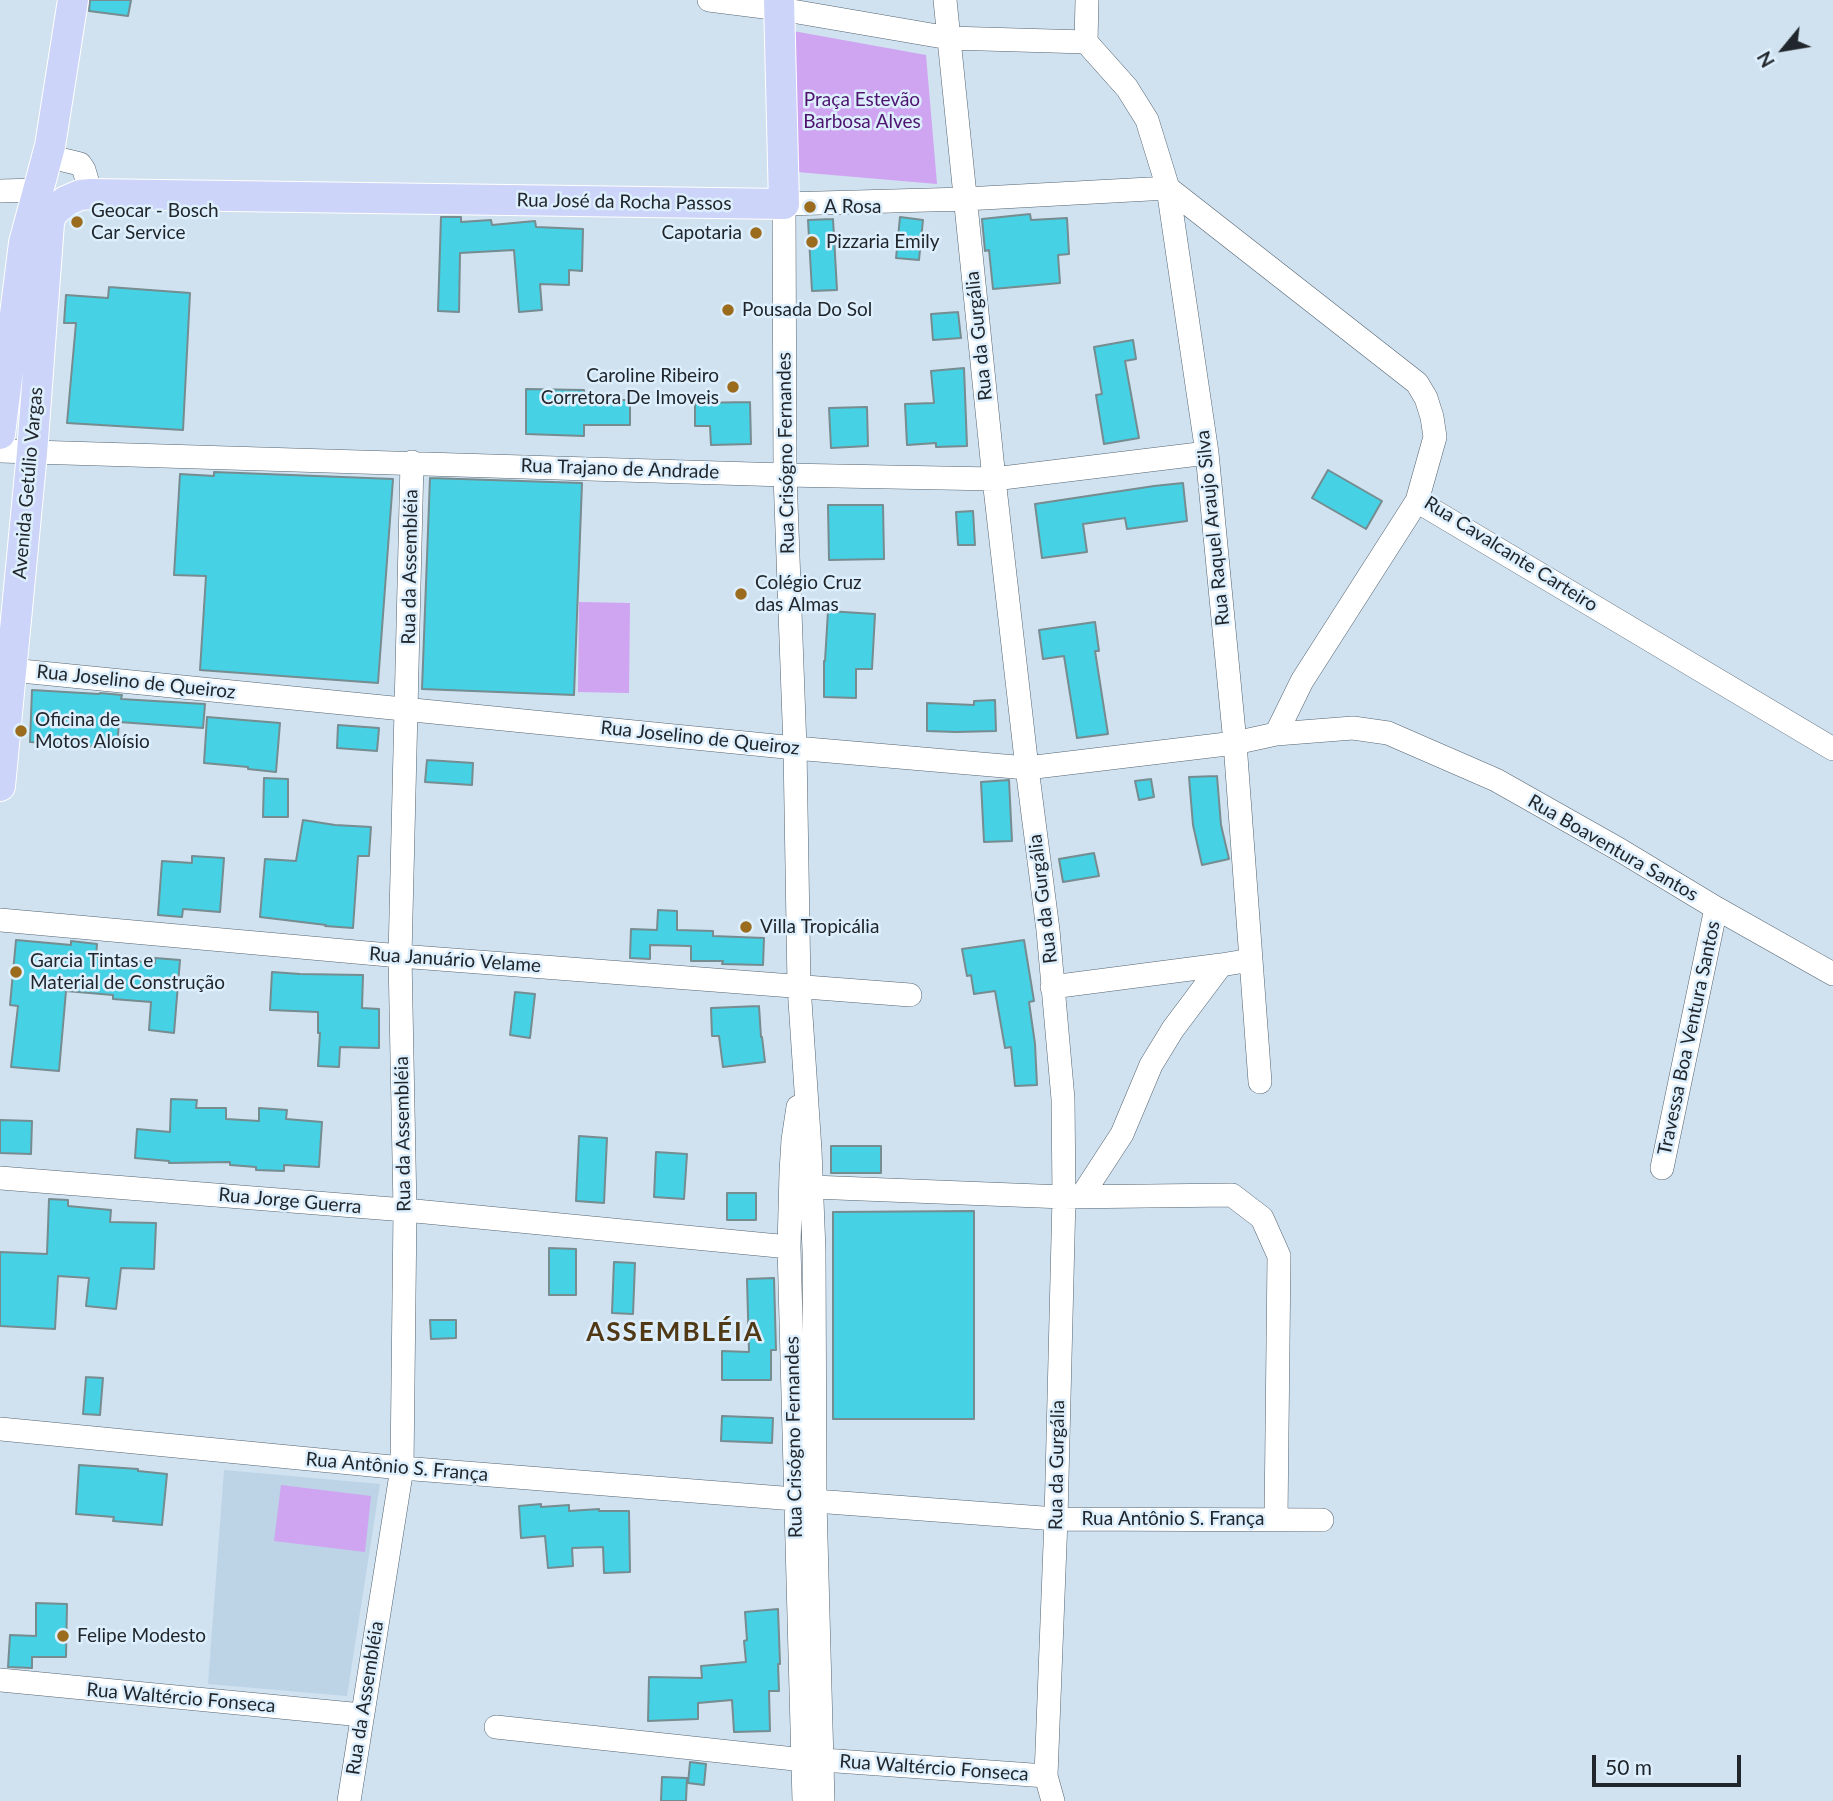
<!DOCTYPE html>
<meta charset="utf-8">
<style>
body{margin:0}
#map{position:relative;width:1833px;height:1801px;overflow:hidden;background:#d0e1f0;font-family:Lato,sans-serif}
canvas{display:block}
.north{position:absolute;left:1749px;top:14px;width:70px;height:70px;-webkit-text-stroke:5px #ddeffd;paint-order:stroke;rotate:240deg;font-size:19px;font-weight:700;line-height:28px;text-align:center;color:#20262b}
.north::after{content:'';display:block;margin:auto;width:24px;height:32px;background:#20262b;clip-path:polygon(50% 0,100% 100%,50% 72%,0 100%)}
.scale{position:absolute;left:1592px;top:1755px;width:149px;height:32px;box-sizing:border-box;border:4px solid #20262b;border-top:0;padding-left:9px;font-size:21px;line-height:24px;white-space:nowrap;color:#20262b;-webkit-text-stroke:5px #ddeffd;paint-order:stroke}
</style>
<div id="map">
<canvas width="1833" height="1801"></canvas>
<div class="north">N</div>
<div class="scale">50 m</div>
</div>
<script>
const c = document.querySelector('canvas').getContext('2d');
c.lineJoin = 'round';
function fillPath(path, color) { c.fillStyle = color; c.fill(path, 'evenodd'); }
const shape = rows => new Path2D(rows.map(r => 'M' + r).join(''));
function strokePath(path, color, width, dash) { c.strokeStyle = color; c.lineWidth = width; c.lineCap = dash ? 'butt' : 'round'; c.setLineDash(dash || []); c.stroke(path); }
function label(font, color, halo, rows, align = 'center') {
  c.font = font + ' Lato,sans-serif'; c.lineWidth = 5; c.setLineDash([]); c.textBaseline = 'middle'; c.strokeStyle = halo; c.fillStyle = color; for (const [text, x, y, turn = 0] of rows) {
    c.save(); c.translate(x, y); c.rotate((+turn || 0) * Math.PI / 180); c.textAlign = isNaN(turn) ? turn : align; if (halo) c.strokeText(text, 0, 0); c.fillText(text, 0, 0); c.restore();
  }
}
fillPath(shape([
 [224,1470,380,1484,347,1696,208,1684]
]), '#bdd4e7');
fillPath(shape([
 [793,31,926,55,937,184,797,172],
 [579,602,630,603,629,693,578,692],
 [281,1485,371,1496,365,1552,274,1541]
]), '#cfa4f1');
const building = shape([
 [90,0,131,0,128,16,89,11,90,0],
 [1030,214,1031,220,1067,218,1069,254,1058,255,1060,283,993,289,989,250,985,251,982,219,1030,214],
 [441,217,461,217,461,222,491,220,492,225,535,221,536,227,583,229,582,271,569,270,569,285,540,284,542,310,519,312,514,250,460,253,459,312,438,311,441,217],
 [900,217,923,220,919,260,896,258,900,217],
 [833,219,837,290,812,291,808,220,833,219],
 [109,287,190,293,183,430,67,423,76,323,64,323,66,295,108,298,109,287],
 [958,312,961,338,933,340,931,314,958,312],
 [1133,340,1136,359,1125,361,1139,438,1104,444,1096,395,1102,394,1094,347,1133,340],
 [964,368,967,446,936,447,936,443,907,445,905,404,934,403,931,371,964,368],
 [526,389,584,390,584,400,630,400,630,425,584,425,584,436,526,434,526,389],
 [750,402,751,444,711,445,710,426,695,426,695,403,750,402],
 [867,407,868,446,831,448,829,408,867,407],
 [1328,470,1382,501,1366,529,1312,498,1328,470],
 [214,472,393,479,378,683,200,670,206,576,174,575,180,474,214,476,214,472],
 [430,478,582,483,574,695,422,689,430,478],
 [1183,483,1187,521,1127,529,1125,518,1083,524,1087,552,1042,558,1035,504,1154,486,1183,483],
 [828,505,883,505,884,559,829,560,828,505],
 [973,511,975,545,958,545,956,512,973,511],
 [828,611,875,614,872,669,856,669,856,698,824,697,824,661,825,661,828,611],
 [1095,622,1099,651,1095,651,1108,734,1077,738,1064,656,1043,659,1039,630,1095,622],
 [32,690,99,694,100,693,122,695,121,699,205,704,203,728,119,722,117,748,30,742,32,690],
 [995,700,996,731,956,732,927,731,927,703,974,705,974,701,995,700],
 [207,717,280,723,276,772,248,769,248,767,204,763,207,717],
 [338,725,379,728,377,751,337,748,338,725],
 [427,760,473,763,472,785,425,782,427,760],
 [1217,776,1221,825,1229,859,1202,865,1193,825,1189,777,1217,776],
 [264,778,288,779,288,817,263,817,264,778],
 [1151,779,1154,797,1139,800,1135,781,1151,779],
 [1009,780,1012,841,984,842,981,782,1009,780],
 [303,820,335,825,371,827,369,856,358,856,353,928,325,926,326,925,260,917,265,859,296,861,303,820],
 [1094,853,1099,876,1063,882,1059,859,1094,853],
 [192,856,224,858,220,912,183,909,182,917,158,915,162,861,192,863,192,856],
 [658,910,677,911,677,930,713,931,713,936,764,938,763,965,722,964,723,961,691,961,691,946,650,945,650,959,630,958,631,929,657,930,658,910],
 [16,940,71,945,71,941,97,944,96,957,155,963,155,958,180,960,174,1033,149,1030,151,1002,113,999,113,995,66,991,59,1071,11,1067,18,1006,10,1005,16,940],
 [1024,940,1034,1001,1029,1002,1035,1044,1037,1085,1015,1086,1011,1047,1005,1048,995,991,974,994,971,975,967,976,962,949,1024,940],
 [272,972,300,974,363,975,362,1008,379,1009,379,1048,340,1047,339,1067,318,1066,320,1033,318,1033,318,1012,270,1010,272,972],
 [515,992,535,994,530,1038,510,1035,515,992],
 [759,1006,761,1037,762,1037,765,1062,723,1067,719,1036,712,1036,711,1008,759,1006],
 [171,1099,197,1100,196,1108,226,1108,226,1119,259,1121,259,1108,287,1110,286,1119,322,1122,319,1167,284,1165,284,1171,256,1170,256,1167,230,1165,230,1162,169,1163,169,1161,135,1158,137,1129,170,1132,171,1099],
 [0,1120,32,1121,31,1154,0,1153,0,1120],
 [579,1136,607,1138,604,1203,576,1201,579,1136],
 [831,1146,881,1146,881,1173,831,1173,831,1146],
 [656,1152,687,1154,684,1199,654,1197,656,1152],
 [727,1193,756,1193,756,1220,727,1220,727,1193],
 [49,1199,68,1200,68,1206,111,1210,110,1222,156,1223,154,1269,121,1268,116,1309,86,1306,89,1278,58,1276,55,1329,0,1326,0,1252,47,1254,49,1199],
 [974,1211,974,1419,833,1419,833,1212,974,1211],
 [549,1248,576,1249,576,1295,549,1295,549,1248],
 [614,1262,635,1263,633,1314,612,1313,614,1262],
 [774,1278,776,1350,771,1350,771,1380,722,1380,722,1351,749,1352,747,1279,774,1278],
 [430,1320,456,1320,456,1338,431,1339,430,1320],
 [86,1377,103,1378,100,1415,83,1414,86,1377],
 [722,1416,773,1418,772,1443,721,1441,722,1416],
 [79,1465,138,1469,138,1471,167,1474,162,1525,113,1521,114,1517,76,1514,79,1465],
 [541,1504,541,1507,569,1505,569,1511,599,1509,599,1511,629,1511,630,1572,604,1573,603,1547,572,1548,573,1566,548,1568,545,1536,521,1538,519,1506,541,1504],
 [36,1603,67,1604,66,1657,32,1657,32,1668,8,1667,10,1635,36,1636,36,1603],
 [778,1609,780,1664,778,1664,779,1691,769,1691,770,1731,734,1732,732,1700,698,1703,698,1719,648,1721,649,1677,702,1678,701,1666,746,1662,744,1641,747,1640,745,1612,778,1609],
 [690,1762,706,1764,704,1785,688,1783,690,1762],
 [662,1777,687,1778,686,1801,661,1801,662,1777]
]);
fillPath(building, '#47d1e5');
strokePath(building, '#758c90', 2);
const minor = shape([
 [709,0,780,9,949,38,1086,42],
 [945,0,994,479,1027,768,1048,930,1063,1099,1064,1197,1056,1519,1046,1776,1053,1801],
 [1087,0,1086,42,1127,88,1147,120,1168,188,1207,453,1235,743,1260,1082],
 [47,156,80,164,84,170,91,194],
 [0,191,39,190],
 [0,451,785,475,994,479,1207,453],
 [1417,501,1833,749],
 [11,670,795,748,1027,768,1235,743,1276,734,1353,728,1388,733,1496,780,1620,850,1716,908,1833,974],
 [0,920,400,956,910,995],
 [1052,987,1221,965],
 [798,1107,793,1140,791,1172,789,1247,804,1801],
 [1662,1168,1716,908],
 [0,1178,405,1210,789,1247],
 [812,1187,1064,1197,1232,1195,1262,1218,1279,1256,1276,1519],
 [1081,1197,1122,1134,1151,1065,1173,1029,1221,965,1251,960],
 [0,1429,402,1468,795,1499],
 [815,1501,1056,1519,1322,1520],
 [0,1680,362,1715],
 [496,1727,804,1760],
 [823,1760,1046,1776],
 [349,1801,402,1468,405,1210,400,956,412,462],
 [823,1801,815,1501,814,1251,810,1150,799,986,795,748,785,475,784,204,965,199,1168,188,1417,383,1426,398,1432,417,1435,437,1417,501,1302,681,1276,734]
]);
const major = shape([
 [0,434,24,243,50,146,73,0],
 [0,786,32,453,49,223,52,213,66,201,80,195,91,194,784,204,779,0]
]);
strokePath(minor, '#546470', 24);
strokePath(major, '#fff', 32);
strokePath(minor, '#fff', 23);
strokePath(major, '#cdd4f9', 30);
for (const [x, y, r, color] of [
 [810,207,7,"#9c6c1e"],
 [77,222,7,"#9c6c1e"],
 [756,233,7,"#9c6c1e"],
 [812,242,7,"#9c6c1e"],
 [728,310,7,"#9c6c1e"],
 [733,387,7,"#9c6c1e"],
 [741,594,7,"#9c6c1e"],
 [21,731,7,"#9c6c1e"],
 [746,927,7,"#9c6c1e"],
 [16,972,7,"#9c6c1e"],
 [63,1636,7,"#9c6c1e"]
]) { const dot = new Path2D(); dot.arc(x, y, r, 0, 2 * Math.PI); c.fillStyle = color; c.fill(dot); strokePath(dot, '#ddeffd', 2.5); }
label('19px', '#4e136f', '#ddeffd', [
 ["Praça Estevão",862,100],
 ["Barbosa Alves",862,122]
]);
label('19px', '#20262b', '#ddeffd', [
 ["Rua José da Rocha Passos",624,202,1],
 ["Rua da Gurgália",979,336,-96],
 ["Rua Crisógno Fernandes",786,453,-91],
 ["Rua Trajano de Andrade",620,469,2],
 ["Avenida Getúlio Vargas",28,483,-85],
 ["Rua Raquel Araujo Silva",1213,528,-96],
 ["Rua Cavalcante Carteiro",1511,554,32],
 ["Rua da Assembléia",410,567,-89],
 ["Rua Joselino de Queiroz",136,682,6],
 ["Rua Joselino de Queiroz",700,738,6],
 ["Rua Boaventura Santos",1613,848,30],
 ["Rua da Gurgália",1043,899,-97],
 ["Rua Januário Velame",455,960,4],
 ["Travessa Boa Ventura Santos",1689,1038,-78],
 ["Rua da Assembléia",403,1134,-91],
 ["Rua Jorge Guerra",290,1201,5],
 ["Rua Crisógno Fernandes",794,1437,-91],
 ["Rua da Gurgália",1057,1465,-89],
 ["Rua Antônio S. França",397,1467,5],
 ["Rua Antônio S. França",1173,1519],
 ["Rua Waltércio Fonseca",181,1698,5],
 ["Rua da Assembléia",365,1698,-81],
 ["Rua Waltércio Fonseca",934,1768,4]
]);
label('19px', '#20262b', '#ddeffd', [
 ["A Rosa",824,207],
 ["Geocar - Bosch",91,211],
 ["Car Service",91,233],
 ["Capotaria",742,233,"right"],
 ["Pizzaria Emily",826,242],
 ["Pousada Do Sol",742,310],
 ["Caroline Ribeiro",719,376,"right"],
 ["Corretora De Imoveis",719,398,"right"],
 ["Colégio Cruz",755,583],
 ["das Almas",755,605],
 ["Oficina de",35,720],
 ["Motos Aloísio",35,742],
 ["Villa Tropicália",760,927],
 ["Garcia Tintas e",30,961],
 ["Material de Construção",30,983],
 ["Felipe Modesto",77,1636]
], 'left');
c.letterSpacing = '2px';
label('bold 26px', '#513916', '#ddeffd', [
 ["ASSEMBLÉIA",675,1333]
]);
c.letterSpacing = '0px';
</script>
